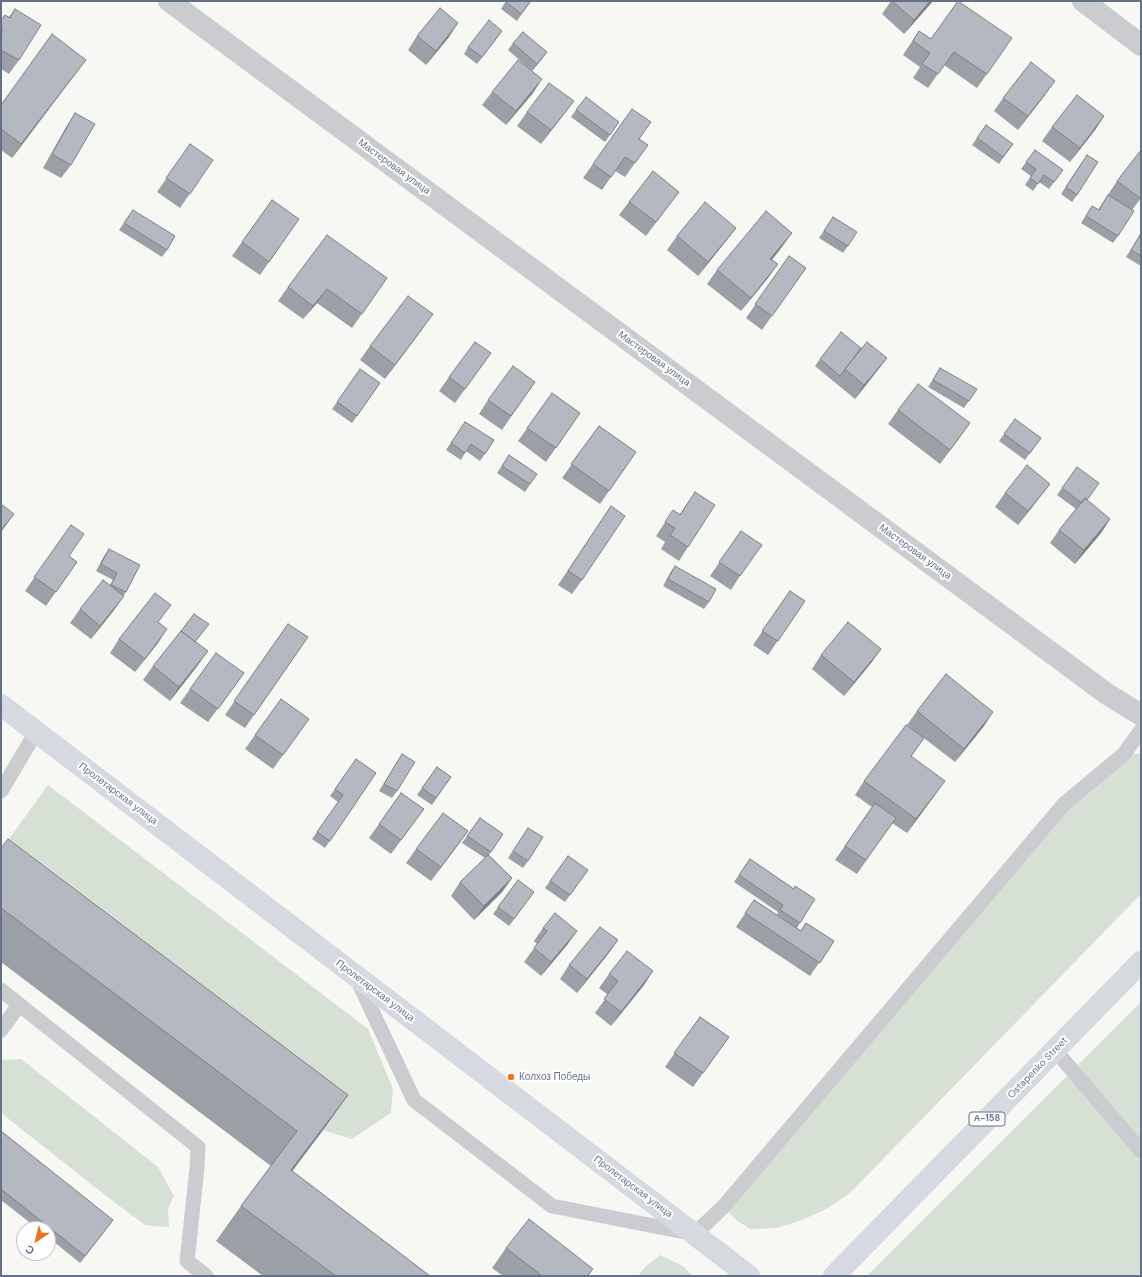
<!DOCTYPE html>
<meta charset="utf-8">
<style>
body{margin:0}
#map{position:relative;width:1142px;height:1277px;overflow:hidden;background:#f7f8f4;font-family:"DM Sans",sans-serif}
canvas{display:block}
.frame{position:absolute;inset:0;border:2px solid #647288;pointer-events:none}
.north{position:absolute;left:16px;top:1221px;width:40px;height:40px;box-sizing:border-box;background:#fff;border:1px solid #c1c7cf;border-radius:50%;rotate:215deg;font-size:11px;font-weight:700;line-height:16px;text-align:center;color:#647288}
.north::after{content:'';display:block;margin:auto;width:14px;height:18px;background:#f0721c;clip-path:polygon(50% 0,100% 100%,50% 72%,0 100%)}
</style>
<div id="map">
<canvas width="1142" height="1277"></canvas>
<div class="frame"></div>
<div class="north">С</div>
</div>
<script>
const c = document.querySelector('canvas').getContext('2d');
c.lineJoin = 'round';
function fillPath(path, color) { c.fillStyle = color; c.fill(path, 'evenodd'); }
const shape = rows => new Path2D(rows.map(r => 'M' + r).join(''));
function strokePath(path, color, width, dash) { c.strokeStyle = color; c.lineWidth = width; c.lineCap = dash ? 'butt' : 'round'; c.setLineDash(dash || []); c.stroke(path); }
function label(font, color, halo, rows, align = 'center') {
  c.font = font + ' "DM Sans",sans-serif'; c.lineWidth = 4; c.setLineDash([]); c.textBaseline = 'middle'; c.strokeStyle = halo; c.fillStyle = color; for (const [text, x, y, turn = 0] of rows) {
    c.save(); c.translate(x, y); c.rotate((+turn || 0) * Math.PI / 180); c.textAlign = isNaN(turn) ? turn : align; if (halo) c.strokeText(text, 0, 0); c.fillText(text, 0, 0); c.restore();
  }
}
fillPath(shape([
 [1124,754,1141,754,1141,894,851,1192,828,1208,802,1220,777,1228,750,1229,736,1220,724,1206,1064,804],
 [48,785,368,1029,393,1089,391,1113,352,1139,323,1130,1,850],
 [1141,1002,1141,1276,867,1276],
 [21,1059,158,1167,174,1196,168,1208,169,1227,145,1225,110,1199,1,1113,1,1060],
 [660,1255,683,1266,693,1276,638,1276,644,1268]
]), '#d7e0d5');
strokePath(shape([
 [1,791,36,732],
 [357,979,414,1100,552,1206,695,1234,724,1206,1064,804,1124,754,1141,730],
 [1,990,198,1147,197,1168,187,1261,206,1276],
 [1,1030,19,1005],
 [1055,1050,1141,1151]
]), '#caccd0', 15);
strokePath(shape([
 [169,1,1107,694,1141,715],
 [1083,1,1141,45]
]), '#caccd0', 22);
strokePath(shape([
 [1,705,749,1276]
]), '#d6dae0', 22);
strokePath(shape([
 [834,1276,1141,962]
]), '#d6dae0', 22);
fillPath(shape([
 [506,1,531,1,517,21,501,9],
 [891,1,933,1,904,34,882,14],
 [958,1,987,74,977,88,944,65,928,88,913,78,920,67,903,55,919,31,931,39],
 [15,9,19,60,9,74,1,69,1,20,5,15,9,17],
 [502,31,477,64,464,54,468,47],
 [417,36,449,37,426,65,408,50],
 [513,43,542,59,532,71,508,50],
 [86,60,76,73,12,158,1,150,1,105],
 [492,92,533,93,506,125,482,105],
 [1045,95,1018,130,994,111,1003,98],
 [574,101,541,144,517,126,527,112],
 [632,109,639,139,648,145,625,177,615,171,602,190,583,178],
 [576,110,619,122,605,142,571,117],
 [75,113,71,165,61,178,43,168,66,127],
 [1104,116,1095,130,1070,162,1042,141,1052,127],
 [986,125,1013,144,999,164,972,145],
 [190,144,213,160,180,208,157,192],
 [1035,150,1063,170,1049,189,1039,182,1033,191,1025,185,1031,176,1021,169],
 [1082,162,1077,195,1072,202,1061,194],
 [1117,181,1141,198,1132,210,1118,236,1113,243,1081,223,1092,206,1098,210],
 [679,192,646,236,619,215,629,202],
 [272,200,299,219,260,275,232,256],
 [133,210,167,250,162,257,119,230],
 [833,217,848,246,843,253,819,238],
 [736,228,726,241,698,276,667,250,677,236],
 [1140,235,1141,235,1141,266,1126,257],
 [782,247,772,260,768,278,741,311,707,284,717,270],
 [789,256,806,268,762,330,746,318],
 [387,278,352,328,317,303,303,319,278,301,288,287],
 [423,328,385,379,360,360,370,346],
 [861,348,887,358,877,371,855,399,815,366,820,359],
 [491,353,455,403,439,391,449,377],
 [940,368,969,401,964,408,928,387],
 [360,369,380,383,352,423,332,409],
 [535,382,502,430,479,414,488,400],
 [552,393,580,413,546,462,518,441],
 [898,410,960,437,940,464,888,424],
 [1015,419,1041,438,1025,460,999,441],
 [465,422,494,440,480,461,466,451,461,460,446,450],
 [599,426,636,452,600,504,562,478],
 [509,455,537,474,525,492,497,473],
 [1077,467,1087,500,1110,519,1101,533,1075,564,1050,543,1059,530,1076,509,1057,495],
 [1050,484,1040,497,1018,525,995,507,1005,493],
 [695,492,688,547,679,561,661,549,665,542,656,536,673,510,680,514],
 [611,506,582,580,572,594,558,585],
 [71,525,69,556,77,562,46,606,25,591],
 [741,531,740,576,731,590,710,576],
 [109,549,126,592,114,610,91,639,70,623,80,609,110,585,113,580,96,571,104,556],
 [675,566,709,602,704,609,663,586,670,573],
 [790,591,805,601,768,655,753,645],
 [159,622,158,643,135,672,110,653,119,639],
 [288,624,308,637,245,728,225,715],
 [196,642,198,665,170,701,143,680,153,666],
 [881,649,871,663,844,696,812,669,821,655],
 [216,653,244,673,208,722,180,703],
 [281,699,309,719,273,769,245,749],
 [917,711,984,726,955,762,924,738,911,757,935,795,907,833,892,823,857,874,835,860,872,807,855,795,864,781,921,736,907,725],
 [402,754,397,791,392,798,379,791],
 [356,759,376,773,325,848,312,839,338,802,330,796],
 [437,767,451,777,432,805,417,795],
 [401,793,424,809,391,854,369,838],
 [480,818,503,834,489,855,512,878,502,892,474,920,451,896,460,882,485,858,462,843],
 [528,828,528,861,523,868,508,858],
 [468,831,431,881,406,863,416,849],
 [1,848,348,1095,323,1130,292,1171,430,1276,263,1276,216,1241,241,1206,271,1166,1,962],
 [568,856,588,870,565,902,545,888],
 [750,859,794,889,795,886,800,923,797,928,800,931,806,923,834,941,810,976,736,927,754,900,777,915,778,912,734,882],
 [518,880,534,892,509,926,493,914],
 [543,928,577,931,567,945,541,976,524,962,537,944,534,941],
 [618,940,608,954,577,993,560,979,569,965],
 [609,974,644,985,611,1026,595,1013,608,995,599,988],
 [700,1017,729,1037,693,1087,665,1067],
 [1,1131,113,1220,80,1263,48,1237,48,1229,38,1229,1,1200],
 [506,1248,593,1269,588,1276,503,1276,492,1268]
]), '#9b9fa6');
fillPath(shape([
 [930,1,933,1,904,34,914,20],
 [458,23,449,37,426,65,436,51],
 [502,31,497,38,477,64,482,57],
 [547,52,542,59,532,71,537,64],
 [86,60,76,73,12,158,21,144],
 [542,79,533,93,506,125,516,111],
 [1055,81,1045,95,1018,130,1028,116],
 [574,101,564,114,541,144,551,130],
 [1104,116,1095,130,1070,162,1080,148],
 [736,228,726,241,698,276,708,262],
 [792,233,782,247,761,272,770,259],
 [778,264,768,278,741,311,751,298],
 [327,289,317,303,303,319,313,306],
 [433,314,423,328,385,379,395,365],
 [887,358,877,371,855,399,864,385],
 [970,423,960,437,940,464,950,450],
 [1050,484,1040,497,1018,525,1028,511],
 [14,514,4,528,1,532,1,530],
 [1110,519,1101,533,1075,564,1084,550],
 [124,596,114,610,91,639,100,626],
 [167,629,158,643,135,672,145,659],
 [881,649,871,663,844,696,854,682],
 [208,651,198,665,170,701,179,687],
 [993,712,984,726,955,762,964,749],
 [945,781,935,795,907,833,916,819],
 [468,831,458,845,431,881,441,867],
 [512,878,502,892,474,920,484,906],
 [577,931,567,945,541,976,551,962],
 [618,940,608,954,577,993,587,979],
 [653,971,644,985,611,1026,621,1012],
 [348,1095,323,1130,266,1206,291,1170],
 [113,1220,108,1227,80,1263,85,1256]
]), '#7e8287');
const building = shape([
 [506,1,531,1,521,14,506,2,506,1],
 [892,1,930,1,914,20,892,1],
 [958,1,1012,38,987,74,954,52,938,74,922,64,930,53,913,41,919,31,931,39,958,1],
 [440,8,458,23,436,51,417,36,440,8],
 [15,9,41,25,19,60,1,50,2,29,1,20,5,15,10,18,15,9],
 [489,20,502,31,482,57,468,47,489,20],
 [523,32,547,52,537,64,513,43,523,32],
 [52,34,86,60,21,144,1,129,1,105,52,34],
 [518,60,542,79,516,111,492,92,518,60],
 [1031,62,1055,81,1028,116,1003,98,1031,62],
 [549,83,574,101,551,130,527,112,549,83],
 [1077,95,1104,116,1080,148,1052,127,1077,95],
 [586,97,619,122,610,135,576,110,586,97],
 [632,109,651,122,639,139,648,145,635,163,625,157,611,177,593,164,632,109],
 [75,113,95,124,71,165,52,154,75,113],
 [986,125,1013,144,1003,157,977,138,986,125],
 [190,144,213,160,190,194,166,178,190,144],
 [1035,150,1063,170,1054,182,1044,175,1038,184,1030,178,1036,169,1026,162,1035,150],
 [1141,150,1141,197,1140,198,1117,181,1141,150],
 [1087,155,1098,162,1077,195,1066,187,1087,155],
 [653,171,679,192,656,222,629,202,653,171],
 [1108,195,1134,211,1118,236,1086,216,1092,206,1099,210,1108,195],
 [272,200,299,219,269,262,242,242,272,200],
 [705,202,736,228,708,262,677,236,705,202],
 [133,210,175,236,167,250,124,223,133,210],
 [766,211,792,233,770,259,778,264,751,298,717,270,766,211],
 [833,217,857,232,848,246,824,231,833,217],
 [327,235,387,278,362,314,327,289,313,306,288,287,327,235],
 [1140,235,1141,235,1141,256,1131,250,1140,235],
 [789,256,806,268,772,316,755,304,789,256],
 [408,296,433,314,395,365,370,346,408,296],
 [841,332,861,348,840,376,820,359,841,332],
 [475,342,491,353,465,389,449,377,475,342],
 [867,342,887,358,864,385,845,369,867,342],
 [513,366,535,382,511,416,488,400,513,366],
 [940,368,977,389,969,401,933,380,940,368],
 [360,369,380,383,357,416,337,402,360,369],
 [918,384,970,423,950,450,898,410,918,384],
 [552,393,580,413,556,448,527,428,552,393],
 [1015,419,1041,438,1030,453,1004,434,1015,419],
 [465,422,494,440,485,454,471,444,465,453,451,443,465,422],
 [599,426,636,452,609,491,571,464,599,426],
 [509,455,537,474,530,484,502,466,509,455],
 [1027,465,1050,484,1028,511,1005,493,1027,465],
 [1077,467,1099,483,1087,500,1085,498,1082,503,1062,488,1077,467],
 [695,492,715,505,688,547,670,535,675,528,665,522,673,510,680,515,695,492],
 [1085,498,1110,519,1084,550,1059,530,1085,498],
 [1,504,14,514,1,530,1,504],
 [611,506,625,516,582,580,568,571,611,506],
 [71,525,84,534,69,556,77,562,56,592,34,577,71,525],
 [741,531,762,545,740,576,719,562,741,531],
 [109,549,140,565,126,592,111,585,117,573,101,564,109,549],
 [675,566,716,589,709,602,668,579,675,566],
 [103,580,124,596,100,626,80,609,103,580],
 [790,591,805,601,778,641,762,631,790,591],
 [155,593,171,605,158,622,167,629,145,659,119,639,155,593],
 [194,614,209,624,195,642,181,631,194,614],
 [848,622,881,649,854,682,821,655,848,622],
 [288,624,308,637,254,715,234,701,288,624],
 [181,631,208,651,179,687,153,666,181,631],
 [216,653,244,673,218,709,190,689,216,653],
 [946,674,993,712,964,749,917,711,946,674],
 [281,699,309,719,283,755,255,735,281,699],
 [906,725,924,738,911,756,945,781,916,819,864,781,906,725],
 [402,754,415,762,397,791,384,784,402,754],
 [356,759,376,773,330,841,317,832,343,795,335,789,356,759],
 [437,767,451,777,436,798,422,788,437,767],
 [401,793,424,809,401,840,379,824,401,793],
 [875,803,896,818,866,860,845,846,875,803],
 [443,813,468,831,441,867,416,849,443,813],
 [480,818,503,834,491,852,467,836,480,818],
 [528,828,543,837,528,861,513,851,528,828],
 [8,839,348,1095,291,1170,430,1276,336,1276,241,1206,297,1131,1,908,1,848,8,839],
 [488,855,512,878,484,906,460,882,488,855],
 [568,856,588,870,570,895,550,881,568,856],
 [750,859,794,889,795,886,815,899,800,923,780,910,783,905,739,875,750,859],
 [518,880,534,892,514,919,498,907,518,880],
 [754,900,801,931,806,923,834,941,820,963,745,913,754,900],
 [555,913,577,931,551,962,534,948,547,931,543,928,555,913],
 [600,927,618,940,587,979,569,965,600,927],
 [627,951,653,971,621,1012,604,999,618,981,609,974,627,951],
 [700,1017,729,1037,703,1073,674,1053,700,1017],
 [1,1131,113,1220,85,1256,1,1189,1,1131],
 [529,1219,593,1269,587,1276,540,1276,541,1275,506,1248,529,1219]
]);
fillPath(building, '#b4b9c1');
strokePath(building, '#7e8287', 1);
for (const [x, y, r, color] of [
 [511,1077,4,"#f0721c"]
]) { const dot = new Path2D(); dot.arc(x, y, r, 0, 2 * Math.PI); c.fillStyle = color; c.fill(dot); strokePath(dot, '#fff', 1.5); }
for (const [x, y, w] of [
 [987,1119,36]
]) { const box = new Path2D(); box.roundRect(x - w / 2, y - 7, w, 14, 3); c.fillStyle = '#fff'; c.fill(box); strokePath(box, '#647288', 1); }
label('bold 9px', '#647288', null, [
 ["А-158",987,1119]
]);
label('10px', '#647288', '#fff', [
 ["Мастеровая улица",394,167,36],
 ["Мастеровая улица",654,359,36],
 ["Мастеровая улица",915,552,36],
 ["Пролетарская улица",118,794,37],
 ["Пролетарская улица",375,991,37],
 ["Ostapenko Street",1038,1068,-46],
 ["Пролетарская улица",633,1187,37]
]);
label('10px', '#647288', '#fff', [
 ["Колхоз Победы",519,1077]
], 'left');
</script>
